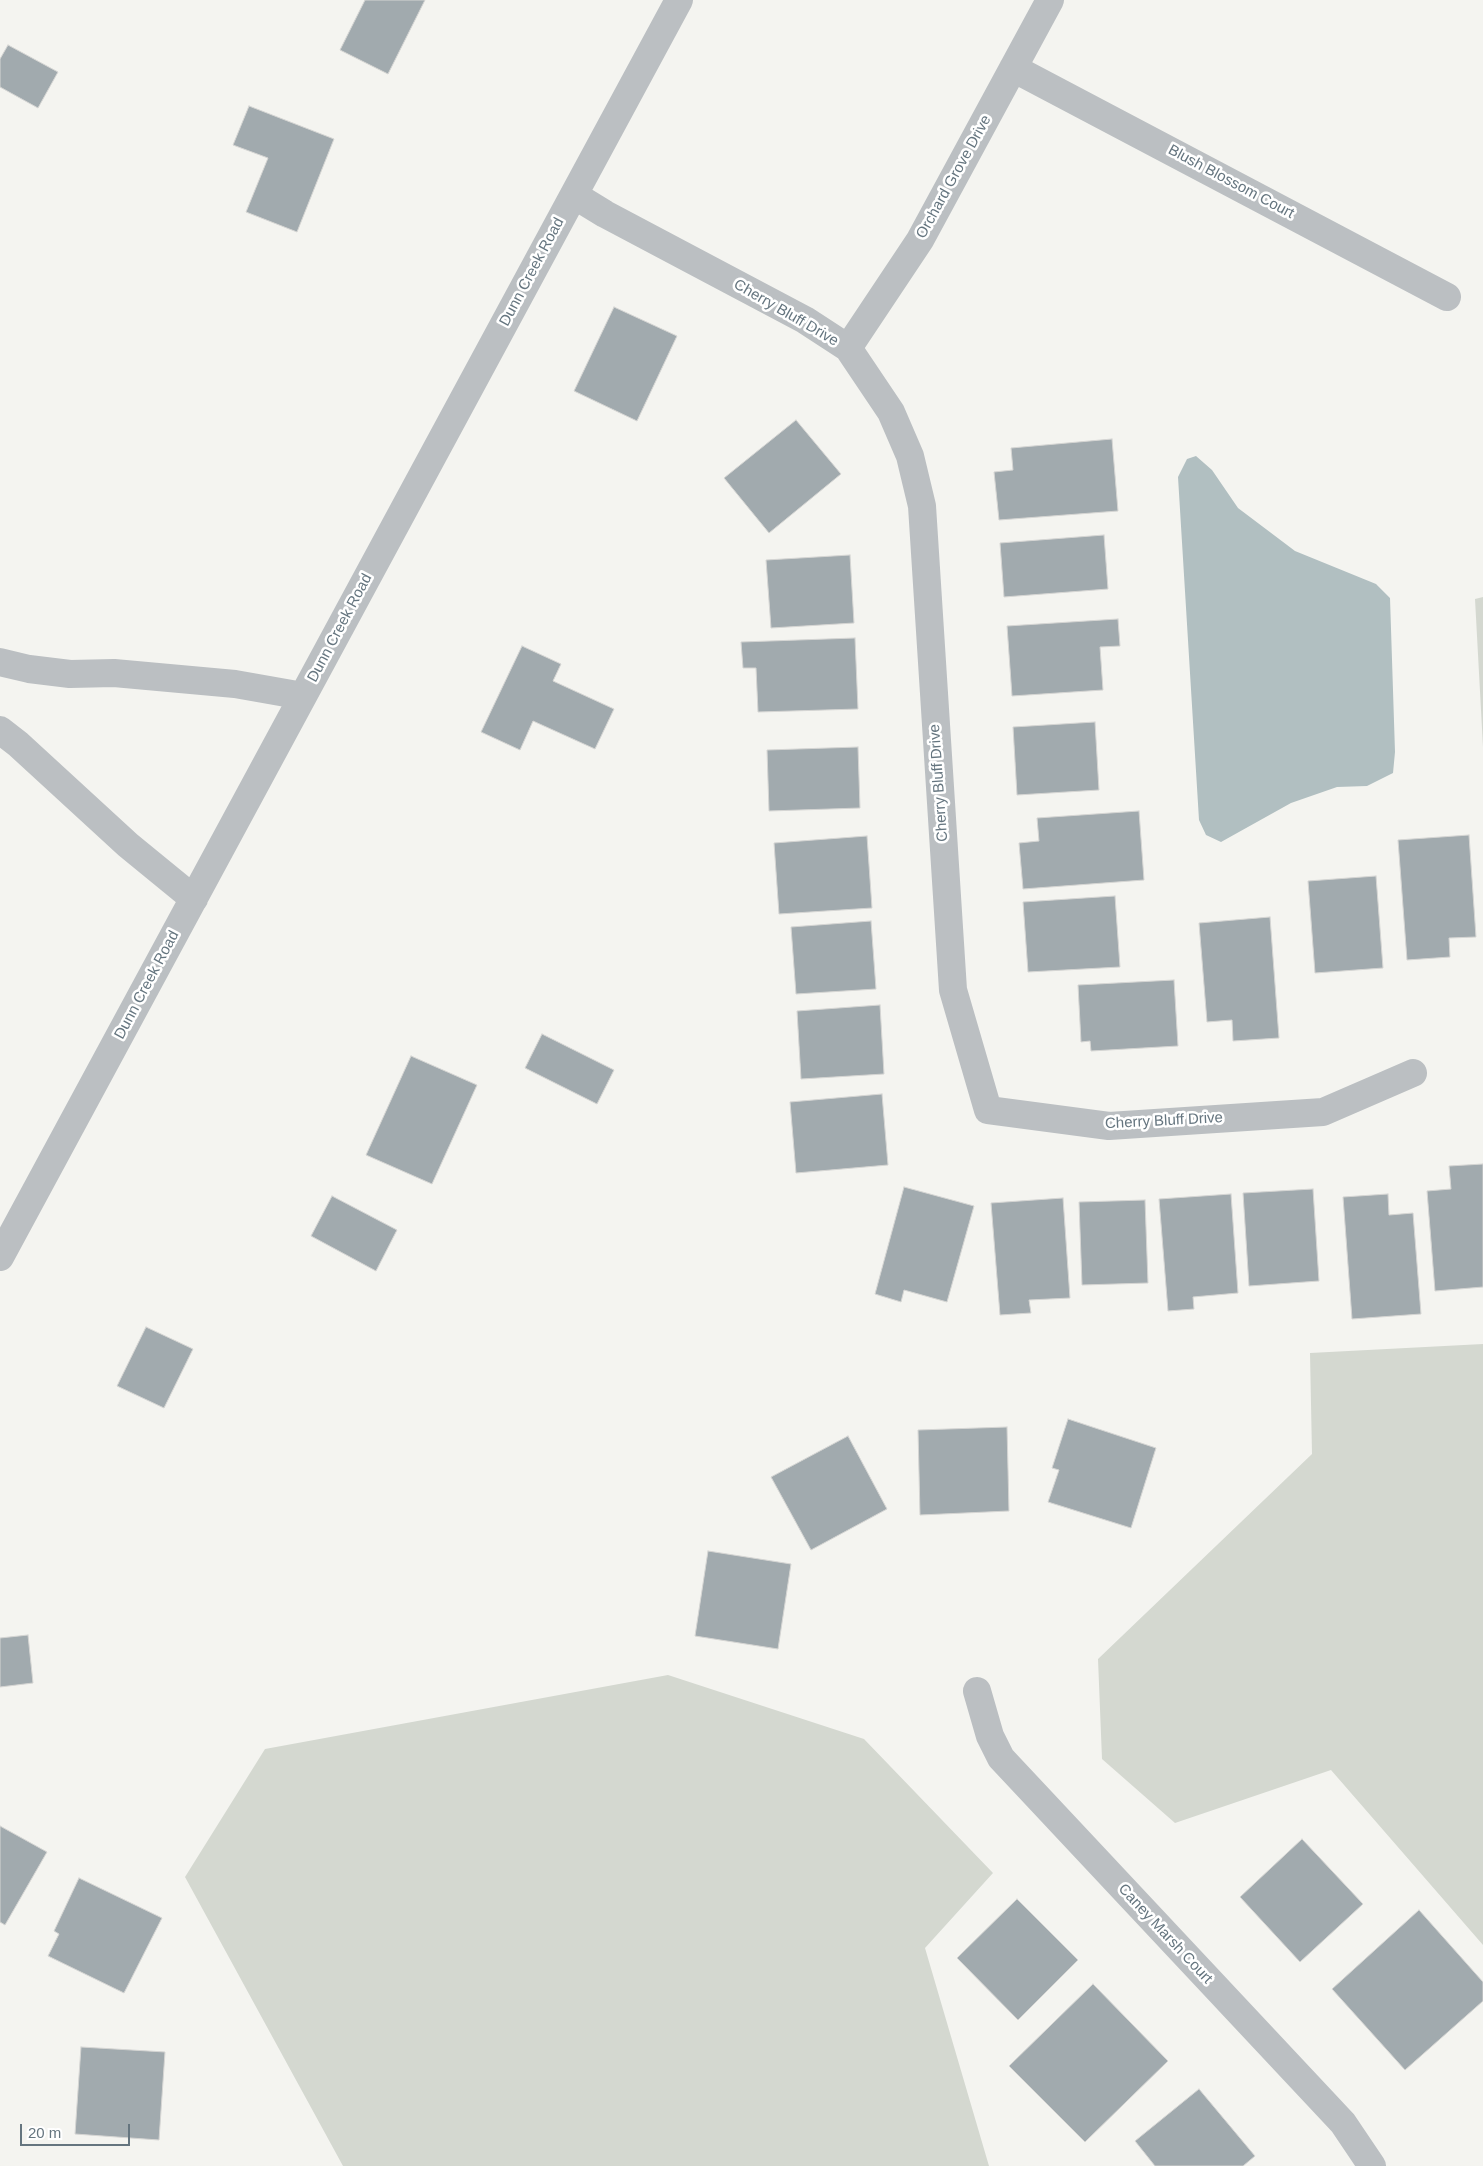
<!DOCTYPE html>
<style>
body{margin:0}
#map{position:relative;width:1483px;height:2166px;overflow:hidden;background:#f4f4f0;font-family:Arial,sans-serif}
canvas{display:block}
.scale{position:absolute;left:20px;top:2124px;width:110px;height:22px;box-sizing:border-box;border:2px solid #65757f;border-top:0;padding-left:6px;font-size:15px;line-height:18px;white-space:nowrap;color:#65757f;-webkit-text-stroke:4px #fff;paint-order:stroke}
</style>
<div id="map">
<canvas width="1483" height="2166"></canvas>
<div class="scale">20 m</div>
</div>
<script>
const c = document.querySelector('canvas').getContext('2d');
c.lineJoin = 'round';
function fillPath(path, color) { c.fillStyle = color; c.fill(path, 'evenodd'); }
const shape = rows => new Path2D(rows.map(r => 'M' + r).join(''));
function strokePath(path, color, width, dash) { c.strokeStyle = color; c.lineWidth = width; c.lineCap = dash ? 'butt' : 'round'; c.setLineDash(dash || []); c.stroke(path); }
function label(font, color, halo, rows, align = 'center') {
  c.font = font + ' Arial,sans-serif'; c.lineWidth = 5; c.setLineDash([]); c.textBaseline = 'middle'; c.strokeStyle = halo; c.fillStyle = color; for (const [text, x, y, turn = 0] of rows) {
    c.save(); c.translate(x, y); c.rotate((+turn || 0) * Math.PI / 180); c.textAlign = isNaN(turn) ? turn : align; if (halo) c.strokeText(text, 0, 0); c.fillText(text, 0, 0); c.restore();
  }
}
fillPath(shape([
 [1483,597,1483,747,1475,599],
 [1483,1344,1483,1945,1331,1770,1175,1823,1102,1759,1098,1659,1312,1454,1310,1353],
 [668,1675,864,1739,993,1873,925,1948,989,2166,343,2166,185,1877,265,1749]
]), '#d4d8d0');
fillPath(shape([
 [1196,456,1212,470,1238,508,1295,551,1376,584,1390,598,1395,752,1393,773,1367,786,1337,787,1291,803,1221,842,1206,835,1199,820,1178,477,1187,459]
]), '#b1bfc1');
const building = shape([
 [365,0,425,0,388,74,340,50,365,0],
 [8,45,58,72,38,108,0,87,0,59,8,45],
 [249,106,334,139,297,232,246,212,268,158,233,145,249,106],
 [614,307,677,336,637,421,574,391,614,307],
 [796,420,841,474,769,533,724,478,796,420],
 [1112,439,1118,511,999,520,994,472,1013,470,1011,448,1112,439],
 [1104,535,1108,589,1004,597,1000,543,1104,535],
 [850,555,854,623,771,628,766,560,850,555],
 [1118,619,1120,646,1100,647,1103,690,1012,696,1007,626,1118,619],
 [855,638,858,709,758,712,756,668,743,668,741,642,855,638],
 [522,646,561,664,553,681,614,709,595,749,533,721,520,750,481,732,522,646],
 [1095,722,1099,790,1017,795,1013,727,1095,722],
 [858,747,860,808,769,811,767,750,858,747],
 [1139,811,1144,880,1023,889,1019,843,1039,841,1037,818,1139,811],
 [1469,835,1476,937,1449,938,1450,957,1407,960,1398,840,1469,835],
 [867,836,872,908,779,914,774,843,867,836],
 [1376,876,1383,968,1315,973,1308,881,1376,876],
 [1115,896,1120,967,1028,972,1023,902,1115,896],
 [1270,917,1279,1038,1233,1041,1232,1020,1207,1022,1199,923,1270,917],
 [871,921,876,989,796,994,791,927,871,921],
 [1174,980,1178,1046,1091,1051,1090,1041,1081,1042,1078,985,1174,980],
 [880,1005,884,1074,801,1079,797,1011,880,1005],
 [542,1034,614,1070,597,1104,525,1068,542,1034],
 [411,1056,477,1085,432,1184,366,1155,411,1056],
 [882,1094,888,1165,796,1173,790,1102,882,1094],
 [1483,1164,1483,1287,1435,1291,1427,1191,1451,1189,1449,1166,1483,1164],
 [904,1187,974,1206,947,1302,904,1290,901,1302,875,1294,904,1187],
 [1313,1189,1319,1281,1249,1286,1243,1193,1313,1189],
 [1231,1194,1238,1293,1193,1297,1194,1309,1168,1311,1159,1199,1231,1194],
 [1388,1194,1389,1215,1413,1213,1421,1314,1352,1319,1343,1197,1388,1194],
 [332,1196,397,1230,376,1271,311,1236,332,1196],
 [1063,1198,1070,1298,1029,1300,1031,1313,1000,1315,991,1203,1063,1198],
 [1145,1200,1148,1283,1082,1285,1079,1202,1145,1200],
 [146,1327,193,1349,164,1408,117,1386,146,1327],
 [1068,1419,1156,1448,1131,1528,1048,1502,1059,1470,1052,1468,1068,1419],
 [1007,1427,1009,1511,920,1515,918,1430,1007,1427],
 [848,1436,887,1509,811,1550,771,1477,848,1436],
 [708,1551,791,1564,778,1649,695,1636,708,1551],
 [28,1635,33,1683,0,1687,0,1638,28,1635],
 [0,1826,47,1852,5,1925,0,1922,0,1826],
 [1302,1839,1363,1904,1300,1962,1240,1897,1302,1839],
 [79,1878,162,1918,124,1993,48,1956,59,1934,54,1931,79,1878],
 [1017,1899,1078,1960,1018,2020,957,1958,1017,1899],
 [1419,1910,1483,1982,1483,2001,1405,2070,1332,1989,1419,1910],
 [1093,1984,1168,2061,1085,2142,1009,2066,1093,1984],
 [81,2047,165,2052,159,2140,75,2134,81,2047],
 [1199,2089,1255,2156,1243,2166,1155,2166,1135,2141,1199,2089]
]);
fillPath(building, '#a1aaae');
strokePath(building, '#d5d5d3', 1);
strokePath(shape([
 [1013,68,1447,297],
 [574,195,605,214,805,320,848,348,891,412,910,456,922,506,953,990,988,1110,1109,1126,1323,1112,1413,1073],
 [848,348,920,240,1050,0],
 [0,662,29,669,70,674,114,673,235,684,303,696],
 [0,730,18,744,128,845,194,899],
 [0,1257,679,0],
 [977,1691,990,1736,1001,1758,1343,2123,1372,2166]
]), '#bbbfc2', 28);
label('15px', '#65757f', '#fff', [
 ["Orchard Grove Drive",954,177,-61],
 ["Blush Blossom Court",1231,182,28],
 ["Dunn Creek Road",532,272,-62],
 ["Cherry Bluff Drive",786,313,30],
 ["Dunn Creek Road",340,628,-62],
 ["Cherry Bluff Drive",939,783,-94],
 ["Dunn Creek Road",147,985,-62],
 ["Cherry Bluff Drive",1164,1121,-3],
 ["Caney Marsh Court",1165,1934,47]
]);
</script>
